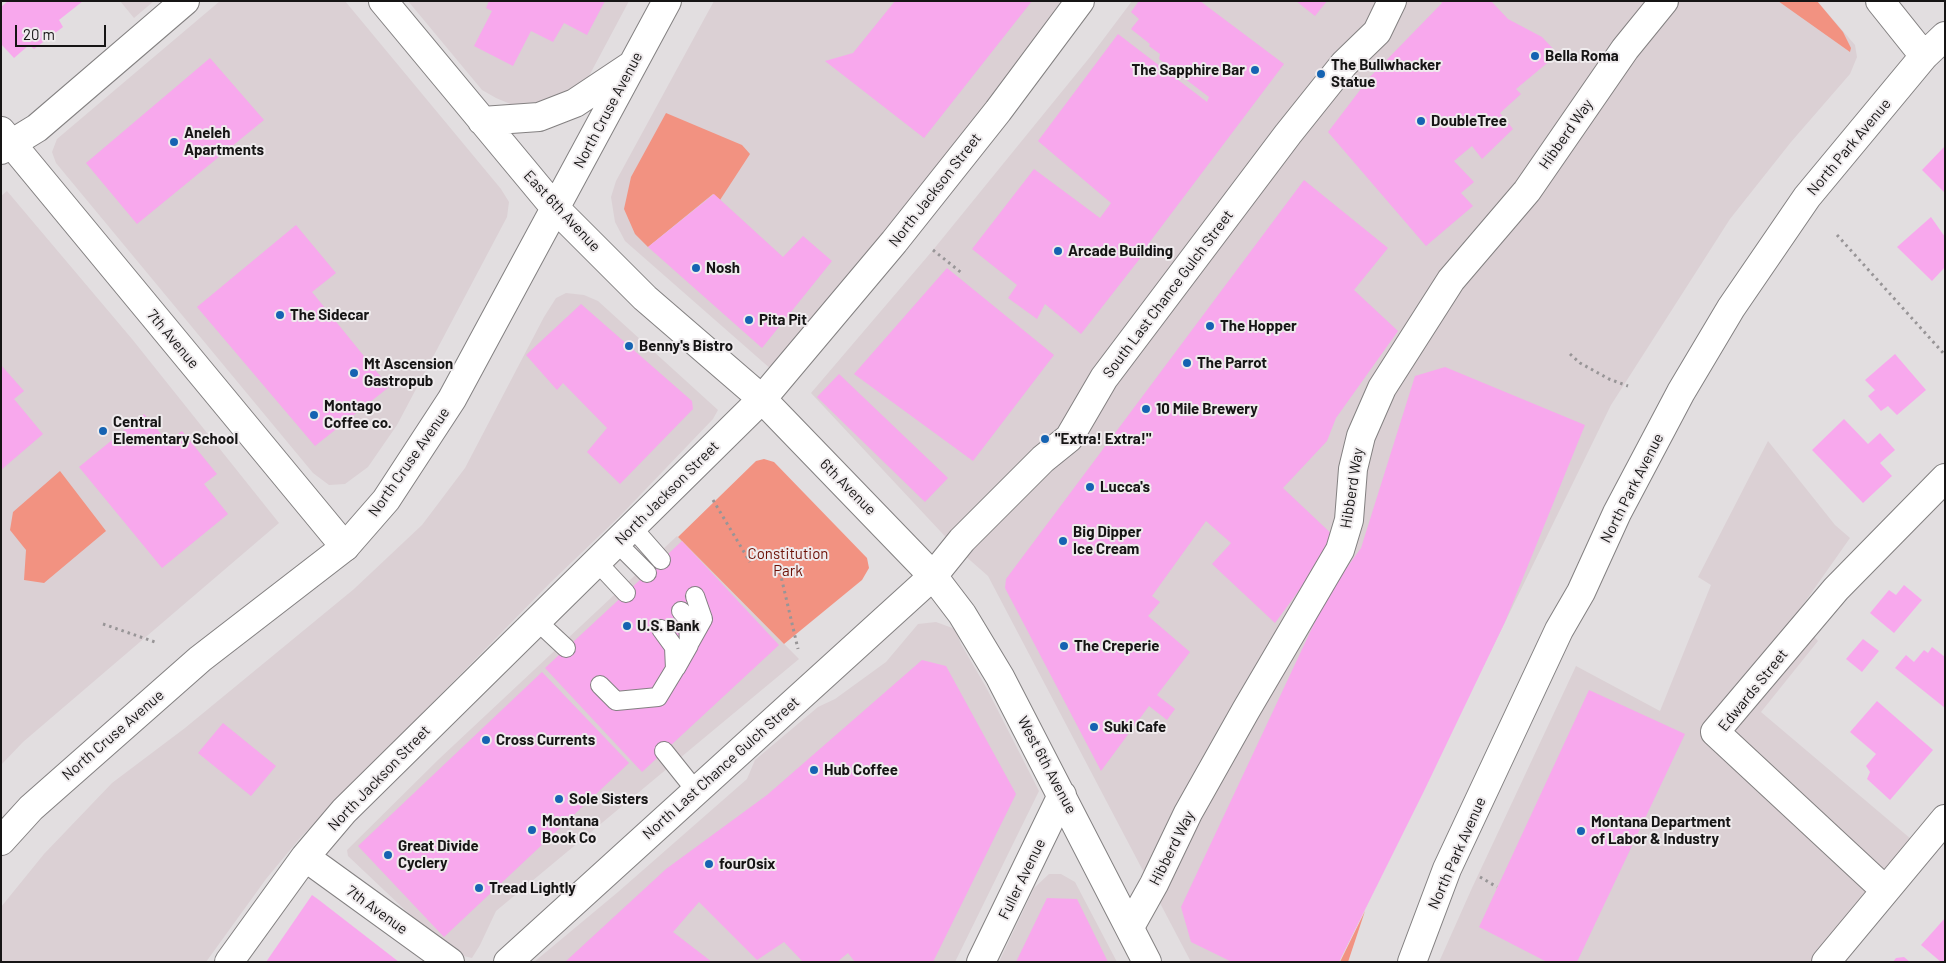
<!DOCTYPE html>
<style>
body{margin:0}
#map{position:relative;width:1946px;height:963px;overflow:hidden;background:#e2dee0;font-family:Barlow,sans-serif}
canvas{display:block}
.frame{position:absolute;inset:0;border:2px solid #161515;pointer-events:none}
.scale{position:absolute;left:15px;top:25px;width:91px;height:22px;box-sizing:border-box;border:2px solid #161515;border-top:0;padding-left:6px;font-size:15px;line-height:18px;white-space:nowrap;color:#161515;-webkit-text-stroke:4px #efebed;paint-order:stroke}
</style>
<div id="map">
<canvas width="1946" height="963"></canvas>
<div class="frame"></div>
<div class="scale">20 m</div>
</div>
<script>
const c = document.querySelector('canvas').getContext('2d');
c.lineJoin = 'round';
function fillPath(path, color) { c.fillStyle = color; c.fill(path, 'evenodd'); }
const shape = rows => new Path2D(rows.map(r => 'M' + r).join(''));
function strokePath(path, color, width, dash) { c.strokeStyle = color; c.lineWidth = width; c.lineCap = dash ? 'butt' : 'round'; c.setLineDash(dash || []); c.stroke(path); }
function label(font, color, halo, rows, align = 'center') {
  c.font = font + ' Barlow,sans-serif'; c.lineWidth = 4; c.setLineDash([]); c.textBaseline = 'middle'; c.strokeStyle = halo; c.fillStyle = color; for (const [text, x, y, turn = 0] of rows) {
    c.save(); c.translate(x, y); c.rotate((+turn || 0) * Math.PI / 180); c.textAlign = isNaN(turn) ? turn : align; if (halo) c.strokeText(text, 0, 0); c.fillText(text, 0, 0); c.restore();
  }
}
fillPath(shape([
 [120,1,154,1,134,18],
 [220,1,345,1,501,189,509,202,507,217,397,425,368,467,345,484,329,485,313,473,56,163,52,152,57,139],
 [408,1,629,1,589,76,572,95,520,108,496,98,482,90],
 [714,1,1070,1,912,202,772,370,625,241,615,222,611,197,616,181],
 [1132,1,1817,1,1855,45,1857,57,1850,74,1791,142,1730,219,1611,405,1339,962,1191,962,988,576,955,547,811,393,933,250,1090,57],
 [7,191,132,339,279,523,23,742,1,765,1,196],
 [566,293,584,295,598,301,718,410,713,419,620,516,551,582,300,838,266,879,206,962,1,962,1,907,44,854,112,783,185,728,354,589,422,525,465,468,544,317,556,298],
 [1768,441,1835,525,1850,538,1795,616,1818,641,1761,712,1911,839,1811,962,1439,962,1472,888,1576,666,1660,711,1711,585,1698,577],
 [677,536,799,659,496,911,480,945,472,958,455,954,440,943,348,856,347,850,439,759],
 [936,622,955,629,961,644,986,687,1039,791,955,962,534,962,618,892,747,779,755,760,818,707,835,699,886,662,918,624],
 [1049,874,1061,874,1075,882,1117,962,999,962,1034,888]
]), '#dbd0d4');
fillPath(shape([
 [1778,1,1817,1,1843,32,1851,48,1850,52],
 [666,113,742,145,750,154,720,200,713,194,648,247,635,234,624,209,631,177],
 [764,459,774,462,867,558,869,568,862,580,784,644,678,537,756,461],
 [60,471,106,531,44,583,24,580,26,550,10,530,13,512],
 [1365,911,1348,962,1340,962]
]), '#f29281');
fillPath(shape([
 [8,1,83,1,59,20,63,27,34,49,29,45,14,58,1,44,1,7],
 [489,1,605,1,587,35,564,23,553,42,531,31,513,66,474,46,492,11,486,8],
 [895,1,1032,1,924,138,825,61,853,53],
 [1139,1,1200,1,1284,64,1143,251,1145,252,1081,334,1045,304,1037,319,1008,298,1017,285,972,249,1034,169,1100,218,1111,203,1038,141,1118,34,1207,102,1209,97,1159,59,1160,54,1149,46,1150,44,1131,29,1139,19,1131,12],
 [1296,1,1327,1,1315,16],
 [1441,1,1491,1,1508,19,1542,37,1558,54,1516,89,1521,94,1500,113,1513,129,1482,159,1472,146,1454,161,1474,182,1461,193,1473,206,1426,246,1328,132,1370,77,1442,3],
 [210,58,264,120,137,224,86,163],
 [1945,146,1945,193,1922,170],
 [1304,180,1388,248,1354,290,1398,331,1336,418,1327,441,1283,488,1337,539,1275,623,1212,564,1231,543,1206,521,1152,596,1160,602,1148,616,1190,652,1157,695,1175,709,1167,720,1149,706,1101,771,1005,588,1006,579],
 [714,194,783,257,803,236,832,261,762,348,648,247],
 [1931,217,1945,237,1945,267,1932,281,1897,247],
 [296,225,336,273,312,292,389,387,315,446,197,307],
 [947,268,1054,355,973,461,854,374],
 [581,304,692,401,693,409,620,484,587,452,607,428,563,383,557,390,526,355],
 [1895,354,1926,390,1897,415,1888,406,1881,411,1868,396,1875,390,1865,380],
 [1,365,24,391,14,399,43,434,1,470],
 [1445,367,1585,425,1505,622,1424,791,1339,962,1232,962,1191,942,1181,907,1328,594,1361,548,1415,376],
 [839,374,948,478,925,502,817,397],
 [144,414,168,442,182,431,217,474,204,484,228,514,162,568,79,467],
 [1844,419,1868,444,1880,433,1895,450,1880,463,1892,476,1863,503,1812,450],
 [682,541,779,645,642,772,545,668],
 [1904,585,1922,600,1894,633,1870,613,1889,590,1896,595],
 [1863,639,1879,651,1862,672,1846,659],
 [1932,647,1945,657,1945,708,1895,668,1906,655,1914,662,1924,650,1928,653],
 [922,660,946,666,1016,794,933,962,855,962,848,953,837,962,803,962,784,942,757,960,699,902,673,932,712,962,565,962,666,869,767,795],
 [542,672,629,763,444,937,358,846],
 [1589,690,1685,734,1577,962,1547,962,1479,927],
 [1877,701,1933,750,1890,800,1867,779,1870,772,1866,766,1876,754,1850,732],
 [223,723,276,766,251,796,198,753],
 [312,895,319,900,399,962,266,962],
 [1047,898,1077,899,1108,962,1016,962],
 [1945,918,1945,962,1941,962,1921,945],
 [1904,957,1910,962,1893,962,1896,958]
]), '#f8a8ed');
const lane = shape([
 [632,527,661,560],
 [617,543,647,573],
 [597,562,626,593],
 [537,621,566,648],
 [689,644,703,619,695,596],
 [676,668,689,645,688,619,681,611],
 [600,685,616,701,658,697,675,669,674,647,661,629],
 [664,751,696,791]
]);
const street = shape([
 [1,131,345,547],
 [1,150,37,128,185,1],
 [933,576,962,540,1043,459,1069,438,1104,378,1288,134,1344,64,1377,32,1392,1],
 [305,857,450,962],
 [1885,890,1715,732,1836,589,1945,478],
 [1130,927,1154,884,1188,813,1246,710,1340,550,1349,520,1353,469,1361,436,1382,388,1451,280,1527,191,1625,49,1664,1],
 [229,962,305,857,344,811,762,399,894,242,998,111,1080,1],
 [1826,962,1945,819]
]);
const secondary = shape([
 [383,1,555,208,645,298,762,399,933,576,962,614,1000,677,1147,962],
 [1880,1,1924,56],
 [482,121,539,117,575,103,629,67],
 [1,841,31,808,200,659,345,547,386,500,452,399,667,1],
 [508,962,933,576],
 [981,962,1062,795],
 [1412,962,1447,869,1559,630,1581,592,1617,513,1681,392,1731,308,1807,197,1924,56,1945,36]
]);
strokePath(lane, '#838081', 20);
strokePath(street, '#838081', 30);
strokePath(secondary, '#838081', 30);
strokePath(shape([
 [1837,235,1945,355],
 [933,250,963,274],
 [1570,354,1580,363,1609,379,1628,386],
 [713,500,750,562],
 [780,572,798,649],
 [103,624,155,642],
 [1480,877,1497,887]
]), '#989597', 3, [2.5, 4]);
strokePath(lane, '#fff', 18);
strokePath(street, '#fff', 28);
strokePath(secondary, '#fff', 28);
for (const [x, y, r, color] of [
 [1535,56,5,"#1563b2"],
 [1255,70,5,"#1563b2"],
 [1321,74,5,"#1563b2"],
 [1421,121,5,"#1563b2"],
 [174,142,5,"#1563b2"],
 [1058,251,5,"#1563b2"],
 [696,268,5,"#1563b2"],
 [280,315,5,"#1563b2"],
 [749,320,5,"#1563b2"],
 [1210,326,5,"#1563b2"],
 [629,346,5,"#1563b2"],
 [1187,363,5,"#1563b2"],
 [354,373,5,"#1563b2"],
 [1146,409,5,"#1563b2"],
 [314,415,5,"#1563b2"],
 [103,431,5,"#1563b2"],
 [1045,439,5,"#1563b2"],
 [1090,487,5,"#1563b2"],
 [1063,541,5,"#1563b2"],
 [627,626,5,"#1563b2"],
 [1064,646,5,"#1563b2"],
 [1094,727,5,"#1563b2"],
 [486,740,5,"#1563b2"],
 [814,770,5,"#1563b2"],
 [559,799,5,"#1563b2"],
 [532,830,5,"#1563b2"],
 [1581,831,5,"#1563b2"],
 [388,855,5,"#1563b2"],
 [709,864,5,"#1563b2"],
 [479,888,5,"#1563b2"]
]) { const dot = new Path2D(); dot.arc(x, y, r, 0, 2 * Math.PI); c.fillStyle = color; c.fill(dot); strokePath(dot, '#efebed', 2); }
label('bold 15px', '#161515', '#efebed', [
 ["Bella Roma",1545,56],
 ["The Bullwhacker",1331,65],
 ["Statue",1331,82],
 ["The Sapphire Bar",1245,70,"right"],
 ["DoubleTree",1431,121],
 ["Aneleh",184,133],
 ["Apartments",184,150],
 ["Arcade Building",1068,251],
 ["Nosh",706,268],
 ["The Sidecar",290,315],
 ["Pita Pit",759,320],
 ["The Hopper",1220,326],
 ["Benny's Bistro",639,346],
 ["The Parrot",1197,363],
 ["Mt Ascension",364,364],
 ["Gastropub",364,381],
 ["Montago",324,406],
 ["Coffee co.",324,423],
 ["10 Mile Brewery",1156,409],
 ["Central",113,422],
 ["Elementary School",113,439],
 ["\"Extra! Extra!\"",1055,439],
 ["Lucca's",1100,487],
 ["Big Dipper",1073,532],
 ["Ice Cream",1073,549],
 ["U.S. Bank",637,626],
 ["The Creperie",1074,646],
 ["Suki Cafe",1104,727],
 ["Cross Currents",496,740],
 ["Hub Coffee",824,770],
 ["Sole Sisters",569,799],
 ["Montana",542,821],
 ["Book Co",542,838],
 ["Montana Department",1591,822],
 ["of Labor & Industry",1591,839],
 ["Great Divide",398,846],
 ["Cyclery",398,863],
 ["fourOsix",719,864],
 ["Tread Lightly",489,888]
], 'left');
label('15px', '#161515', '#efebed', [
 ["North Cruse Avenue",608,110,-62],
 ["Hibberd Way",1566,134,-55],
 ["North Park Avenue",1849,147,-50],
 ["North Jackson Street",935,190,-52],
 ["East 6th Avenue",562,211,47],
 ["South Last Chance Gulch Street",1168,294,-53],
 ["7th Avenue",173,339,50],
 ["North Cruse Avenue",409,462,-55],
 ["6th Avenue",848,487,45],
 ["Hibberd Way",1352,488,-81],
 ["North Park Avenue",1632,488,-63],
 ["North Jackson Street",667,493,-45],
 ["Edwards Street",1753,690,-51],
 ["North Cruse Avenue",113,735,-41],
 ["West 6th Avenue",1047,765,62],
 ["North Last Chance Gulch Street",721,768,-42],
 ["North Jackson Street",379,778,-46],
 ["Hibberd Way",1172,848,-63],
 ["North Park Avenue",1457,853,-66],
 ["Fuller Avenue",1022,879,-64],
 ["7th Avenue",377,910,36]
]);
label('15px', '#6c1005', '#efebed', [
 ["Constitution",788,554],
 ["Park",788,571]
]);
</script>
